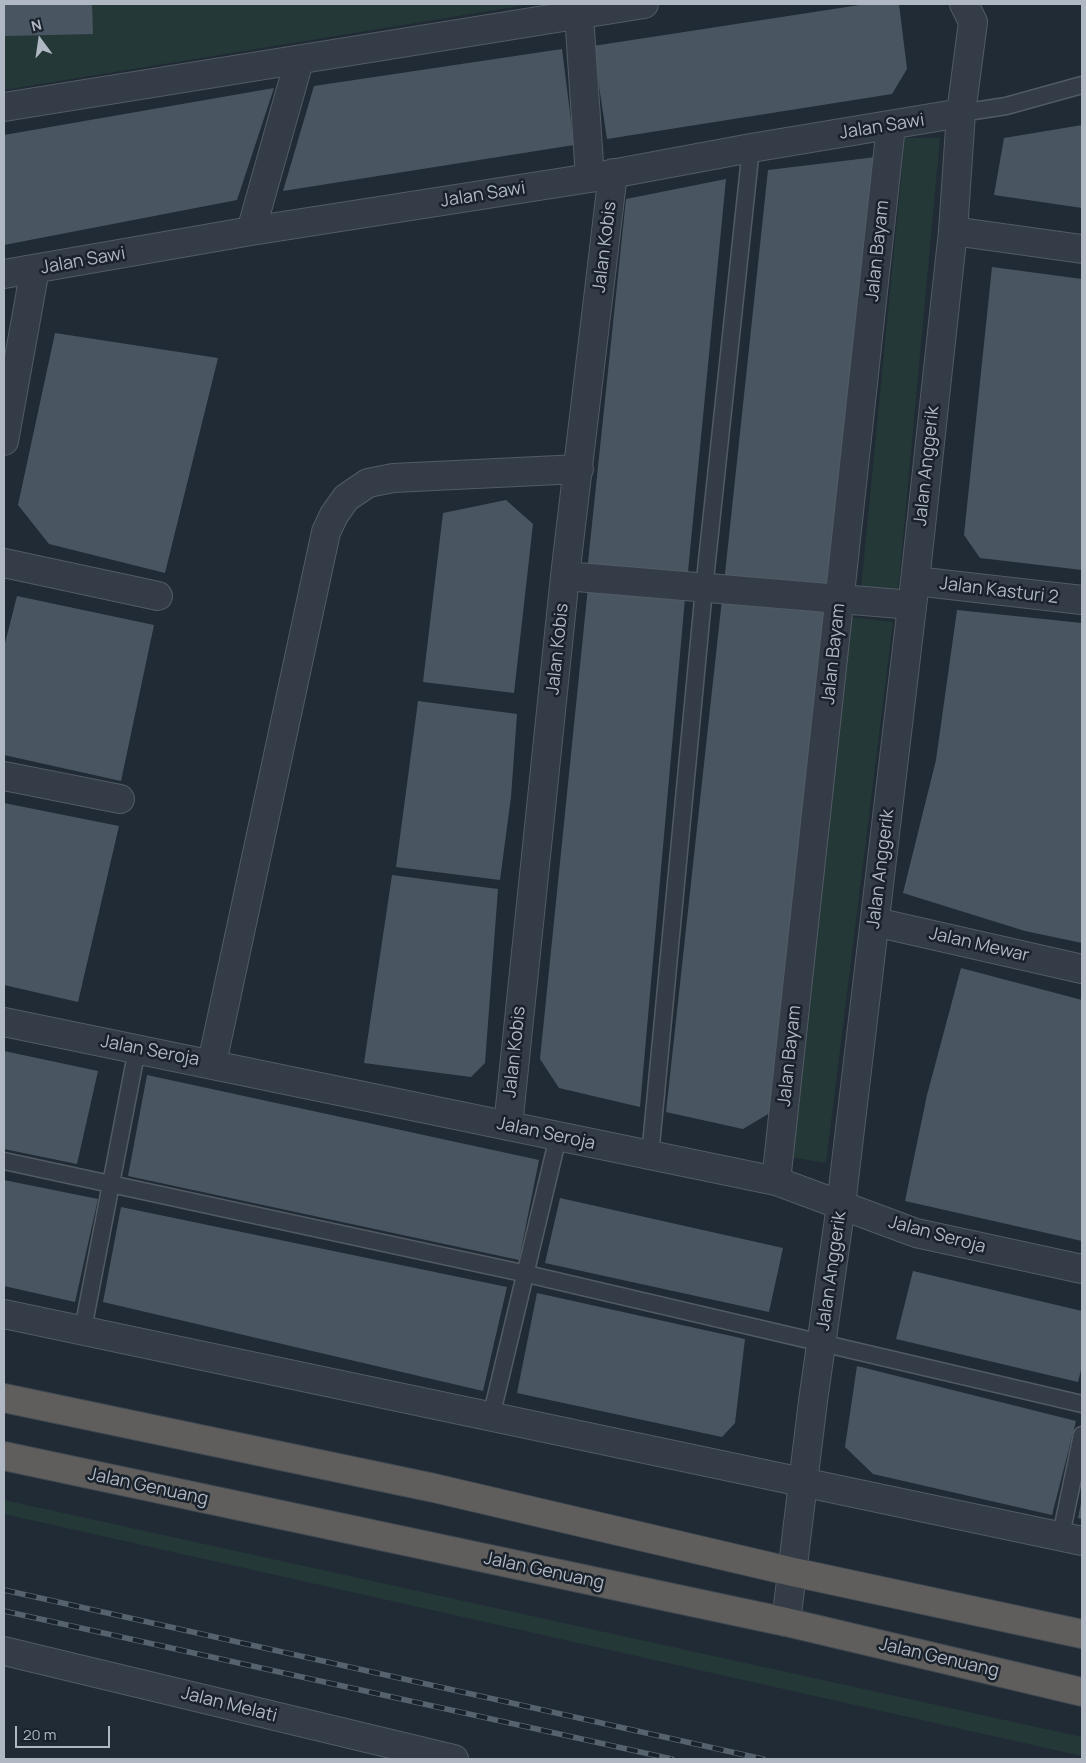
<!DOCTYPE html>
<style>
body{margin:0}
#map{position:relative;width:1086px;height:1763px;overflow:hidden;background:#212b36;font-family:Manrope,sans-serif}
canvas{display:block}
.frame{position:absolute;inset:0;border:5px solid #afb8c3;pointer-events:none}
.north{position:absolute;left:15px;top:15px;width:50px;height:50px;-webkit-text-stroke:4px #1a222b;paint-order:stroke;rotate:346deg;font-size:14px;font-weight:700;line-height:20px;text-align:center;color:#afb8c3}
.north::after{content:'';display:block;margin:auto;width:18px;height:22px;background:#afb8c3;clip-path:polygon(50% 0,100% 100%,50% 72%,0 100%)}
.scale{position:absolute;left:15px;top:1726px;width:95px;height:22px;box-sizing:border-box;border:2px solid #afb8c3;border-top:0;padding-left:6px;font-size:15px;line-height:18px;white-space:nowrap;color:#afb8c3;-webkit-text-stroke:4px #1a222b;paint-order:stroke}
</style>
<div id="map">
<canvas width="1086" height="1763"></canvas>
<div class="frame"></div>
<div class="north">N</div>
<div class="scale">20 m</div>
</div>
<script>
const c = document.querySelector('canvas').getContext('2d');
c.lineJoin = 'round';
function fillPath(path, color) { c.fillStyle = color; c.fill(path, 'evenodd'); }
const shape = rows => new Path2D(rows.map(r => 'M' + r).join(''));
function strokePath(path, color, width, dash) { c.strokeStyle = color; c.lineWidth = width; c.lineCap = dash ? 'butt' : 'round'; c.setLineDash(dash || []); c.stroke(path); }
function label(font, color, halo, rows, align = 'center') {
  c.font = font + ' Manrope,sans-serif'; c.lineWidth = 5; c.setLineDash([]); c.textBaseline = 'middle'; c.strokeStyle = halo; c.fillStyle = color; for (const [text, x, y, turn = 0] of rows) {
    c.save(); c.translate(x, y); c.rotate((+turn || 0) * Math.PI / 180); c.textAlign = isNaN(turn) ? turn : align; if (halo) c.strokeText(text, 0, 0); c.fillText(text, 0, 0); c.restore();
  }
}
fillPath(shape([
 [4,4,532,4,4,90],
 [905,138,940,138,898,592,861,588],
 [850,617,893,622,826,1163,790,1157],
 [4,1500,1082,1737,1082,1756,4,1514]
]), '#243838');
fillPath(shape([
 [4,4,92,4,93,34,4,36],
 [866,4,899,4,907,69,892,94,607,139,593,46],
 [562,49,574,145,283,191,314,86],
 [274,88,237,200,4,245,4,135],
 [1082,125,1082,208,994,195,1004,138],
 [876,157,826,594,724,583,768,170],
 [726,179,687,582,587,572,626,199],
 [992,267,1082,279,1082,570,980,558,964,535],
 [55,333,218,358,165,573,49,544,18,505],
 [506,500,533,524,514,693,423,682,443,513],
 [588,587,685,598,640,1107,559,1088,540,1059],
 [17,596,154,625,121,781,4,755,4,647],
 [722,599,828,613,773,1111,743,1129,666,1112],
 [957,610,1082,623,1082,943,1025,931,903,893,936,760],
 [418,701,517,714,511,797,500,880,396,867],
 [4,803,119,826,78,1002,4,985],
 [392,875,498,889,485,1063,471,1077,364,1063],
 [961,968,1082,1000,1082,1241,905,1201,927,1095],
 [4,1051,98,1071,77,1164,4,1149],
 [147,1075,539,1160,519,1260,128,1176],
 [4,1180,98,1199,75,1302,4,1286],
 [560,1198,783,1248,769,1312,545,1263],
 [121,1207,507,1287,483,1391,103,1302],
 [913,1271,1082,1311,1082,1366,1078,1382,896,1339],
 [537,1293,745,1339,735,1423,722,1437,517,1393],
 [857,1366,1076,1421,1052,1515,873,1474,845,1447],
 [1081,1503,1082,1503,1082,1519,1078,1518]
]), '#495662');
const service = shape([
 [961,113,1006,106,1082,85],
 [650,1156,704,589,751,148],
 [4,1161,527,1274,1082,1404],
 [83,1329,137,1049],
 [491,1417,558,1137],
 [1061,1535,1082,1435]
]);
const minor = shape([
 [579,14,590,178],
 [4,107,644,4],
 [251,231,299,61],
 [953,231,1082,249],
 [4,274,251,231,590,178,751,148,961,113,973,22,964,4],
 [4,441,35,269],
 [4,563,158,596],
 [565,576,912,605],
 [915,581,1082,600],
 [4,776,120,799],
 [875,922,1082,969],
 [4,1022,776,1181,916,1233,1082,1269],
 [212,1063,326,532,334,515,346,498,368,483,393,478,579,469],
 [508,1126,565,576,613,173],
 [776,1181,891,126],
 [4,1314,1082,1541],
 [4,1651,454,1759]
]);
const tertiary = shape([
 [786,1622,813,1401,841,1205,915,581,953,231,961,113]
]);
const trunk = shape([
 [4,1398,434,1488,793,1572,1082,1634],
 [4,1456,786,1622,1082,1692]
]);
strokePath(service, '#525b64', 19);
strokePath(minor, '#525b64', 30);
strokePath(tertiary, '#525b64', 30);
strokePath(trunk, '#3f4851', 30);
strokePath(service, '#343d47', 16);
strokePath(minor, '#343d47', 28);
strokePath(tertiary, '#343d47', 28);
strokePath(trunk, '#5f5e5c', 28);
const rail = shape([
 [4,1590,763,1759],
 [4,1611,672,1759]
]);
strokePath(rail, '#56626d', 5.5);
strokePath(rail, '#1a222b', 4, [11]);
label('18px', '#afb8c3', '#1a222b', [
 ["Jalan Sawi",882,127,-9],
 ["Jalan Sawi",483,195,-9],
 ["Jalan Kobis",605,247,-83],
 ["Jalan Bayam",878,251,-84],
 ["Jalan Sawi",83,261,-10],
 ["Jalan Anggerik",927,466,-84],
 ["Jalan Kasturi 2",999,591,7],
 ["Jalan Kobis",558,649,-84],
 ["Jalan Bayam",834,654,-84],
 ["Jalan Anggerik",881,869,-83],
 ["Jalan Mewar",979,945,13],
 ["Jalan Seroja",150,1051,11],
 ["Jalan Kobis",515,1052,-84],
 ["Jalan Bayam",790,1056,-84],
 ["Jalan Seroja",546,1134,12],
 ["Jalan Seroja",937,1235,15],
 ["Jalan Anggerik",832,1271,-82],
 ["Jalan Genuang",148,1487,12],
 ["Jalan Genuang",544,1571,12],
 ["Jalan Genuang",939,1658,13],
 ["Jalan Melati",229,1705,14]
]);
</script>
